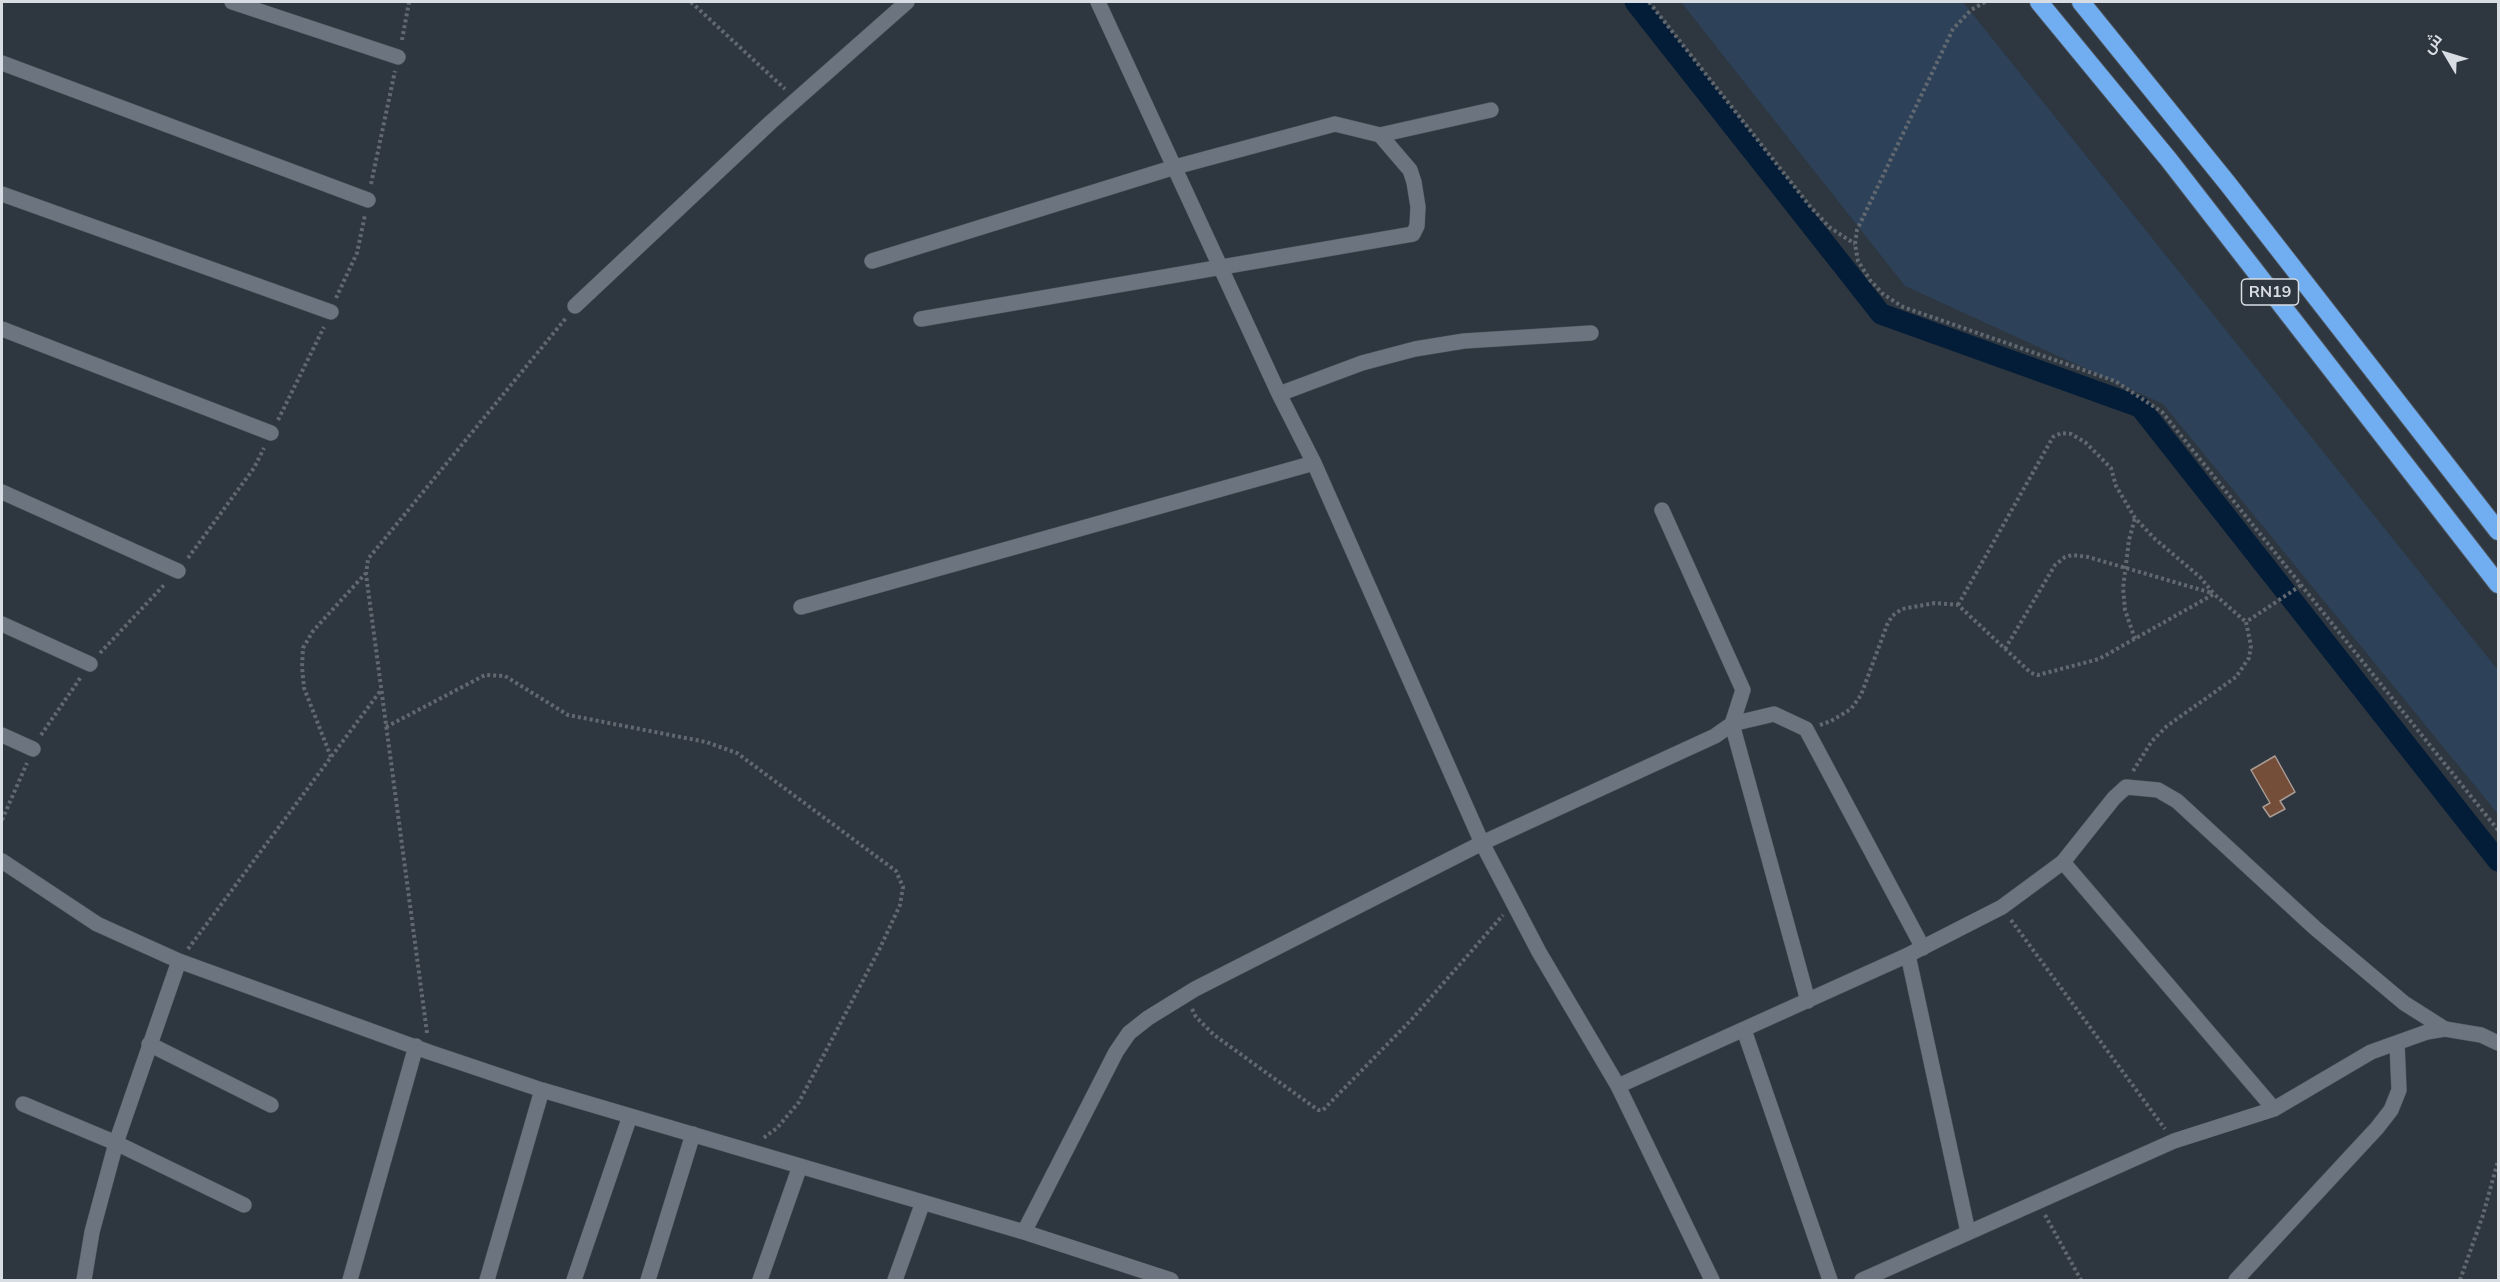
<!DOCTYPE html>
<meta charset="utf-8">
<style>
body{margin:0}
#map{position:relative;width:2500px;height:1282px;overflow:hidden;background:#2e363f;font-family:Mulish,Cairo,sans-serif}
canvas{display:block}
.frame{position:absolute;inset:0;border:3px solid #d8dde3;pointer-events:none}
.north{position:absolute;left:2416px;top:24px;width:60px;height:60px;-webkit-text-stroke:4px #2e363f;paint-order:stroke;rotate:308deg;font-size:16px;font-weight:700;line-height:24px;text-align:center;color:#d8dde3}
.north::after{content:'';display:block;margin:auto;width:21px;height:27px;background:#d8dde3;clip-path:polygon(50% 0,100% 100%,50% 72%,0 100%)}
</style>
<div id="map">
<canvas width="2500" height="1282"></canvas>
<div class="frame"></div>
<div class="north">ش</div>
</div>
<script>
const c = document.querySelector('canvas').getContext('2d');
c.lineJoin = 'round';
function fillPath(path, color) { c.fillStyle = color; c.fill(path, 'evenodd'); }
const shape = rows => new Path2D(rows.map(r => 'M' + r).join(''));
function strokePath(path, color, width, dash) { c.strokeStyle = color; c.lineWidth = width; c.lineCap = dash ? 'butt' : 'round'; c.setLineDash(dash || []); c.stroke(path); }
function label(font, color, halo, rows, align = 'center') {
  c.font = font + ' Mulish,sans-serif'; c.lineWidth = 6; c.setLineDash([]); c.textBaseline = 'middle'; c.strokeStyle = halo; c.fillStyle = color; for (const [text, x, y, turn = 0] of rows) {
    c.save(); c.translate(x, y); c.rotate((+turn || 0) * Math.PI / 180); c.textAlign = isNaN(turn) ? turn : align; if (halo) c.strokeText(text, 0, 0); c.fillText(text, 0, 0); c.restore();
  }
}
fillPath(shape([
 [1681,2,1963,2,2498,670,2498,814,2163,404,1905,286]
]), '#2d4158');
strokePath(shape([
 [1635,2,1881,314,2140,407,2498,861]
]), '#031d38', 21);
const building = shape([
 [2275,756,2295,792,2280,801,2285,809,2270,817,2263,807,2270,803,2251,770,2275,756]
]);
fillPath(building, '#744e38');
strokePath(building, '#a99b94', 1.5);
const street = shape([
 [232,2,398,57],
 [1098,2,1279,394,1314,463,1482,843,1539,952,1618,1086,1712,1280],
 [2,63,368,200],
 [2,194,331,312],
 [872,261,1175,167,1335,124,1380,135,1491,110],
 [575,306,771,122,907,2],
 [921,319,1413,234,1417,226,1418,207,1414,182,1410,170,1380,135],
 [2,329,271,433],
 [1279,394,1362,363,1415,349,1464,341,1591,333],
 [2,492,178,571],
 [801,607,1314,463],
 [2,624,90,664],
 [2,735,33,749],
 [2,861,97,924,179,961,429,1052,542,1090,1024,1232,1171,1280],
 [2063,862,2274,1109],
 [1908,955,1968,1232],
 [1808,1001,1732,724,1774,714,1806,729,1923,948],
 [1744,1030,1830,1280],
 [149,1044,271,1105],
 [1618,1086,1908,955,2002,907,2063,862,2114,798,2126,787,2158,790,2177,801,2315,928,2404,1003,2445,1029],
 [23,1104,116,1143,244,1205],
 [1024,1232,1116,1052,1129,1033,1148,1018,1195,989,1482,843,1715,736,1732,724,1743,690,1662,510],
 [84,1280,92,1232,116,1143,179,961],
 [350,1280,416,1046],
 [487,1280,542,1090],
 [574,1280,630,1116],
 [648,1280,693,1134],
 [760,1280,800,1166],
 [895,1280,923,1202],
 [1862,1280,2174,1141,2274,1109,2371,1052,2427,1032,2445,1029,2481,1035,2498,1043],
 [2236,1280,2377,1128,2391,1110,2399,1090,2397,1043]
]);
const highway = shape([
 [2039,2,2169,160,2498,584],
 [2081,2,2228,184,2498,531]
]);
strokePath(street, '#4c535b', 16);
strokePath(highway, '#4c535b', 20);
strokePath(shape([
 [691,2,785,89],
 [1649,2,1809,205,1829,227,1855,244],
 [1985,2,1971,10,1953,29,1857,230,1855,244,1858,261,1870,280,1883,294,1903,307,2115,381,2162,412,2498,830],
 [402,40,409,2],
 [371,184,395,71],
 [336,298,357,253,365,215],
 [278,420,324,327],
 [188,558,254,468,264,448],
 [1958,605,2053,437,2061,433,2071,434,2085,442,2111,468,2116,486,2135,518,2155,539,2200,577,2214,594],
 [2135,639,2125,610,2123,588,2129,540,2135,518],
 [2005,649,2055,565,2065,557,2072,555,2088,557,2212,593],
 [100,653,165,584],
 [1820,725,1831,721,1851,709,1861,695,1887,625,1892,616,1902,609,1935,603,1958,605,2031,673,2038,675,2099,659,2214,594,2246,622],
 [386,727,485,675,505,676,568,715,706,742,737,753,896,871,903,887,900,905,880,948,799,1102,777,1128,762,1139],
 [41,735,81,677],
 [331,757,304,688,302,667,303,648,313,631,365,574],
 [2133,771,2152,741,2167,726,2236,677,2249,658,2251,646,2246,622,2303,584],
 [2,820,27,763],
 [2011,920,2165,1129],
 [188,949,381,690],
 [1192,1009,1196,1017,1214,1035,1318,1110,1323,1110,1412,1019,1503,915],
 [427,1033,366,574,368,559,566,318],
 [2045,1215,2081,1280],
 [2460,1280,2483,1215,2498,1161]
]), '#616870', 4, [3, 3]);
strokePath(street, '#6b747f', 15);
strokePath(highway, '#71aef1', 18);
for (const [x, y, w] of [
 [2270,292,57]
]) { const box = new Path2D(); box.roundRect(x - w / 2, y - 13, w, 26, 4.5); c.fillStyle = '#2e363f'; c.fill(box); strokePath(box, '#d8dde3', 1.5); }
label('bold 16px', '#d8dde3', null, [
 ["RN19",2270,292]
]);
</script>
